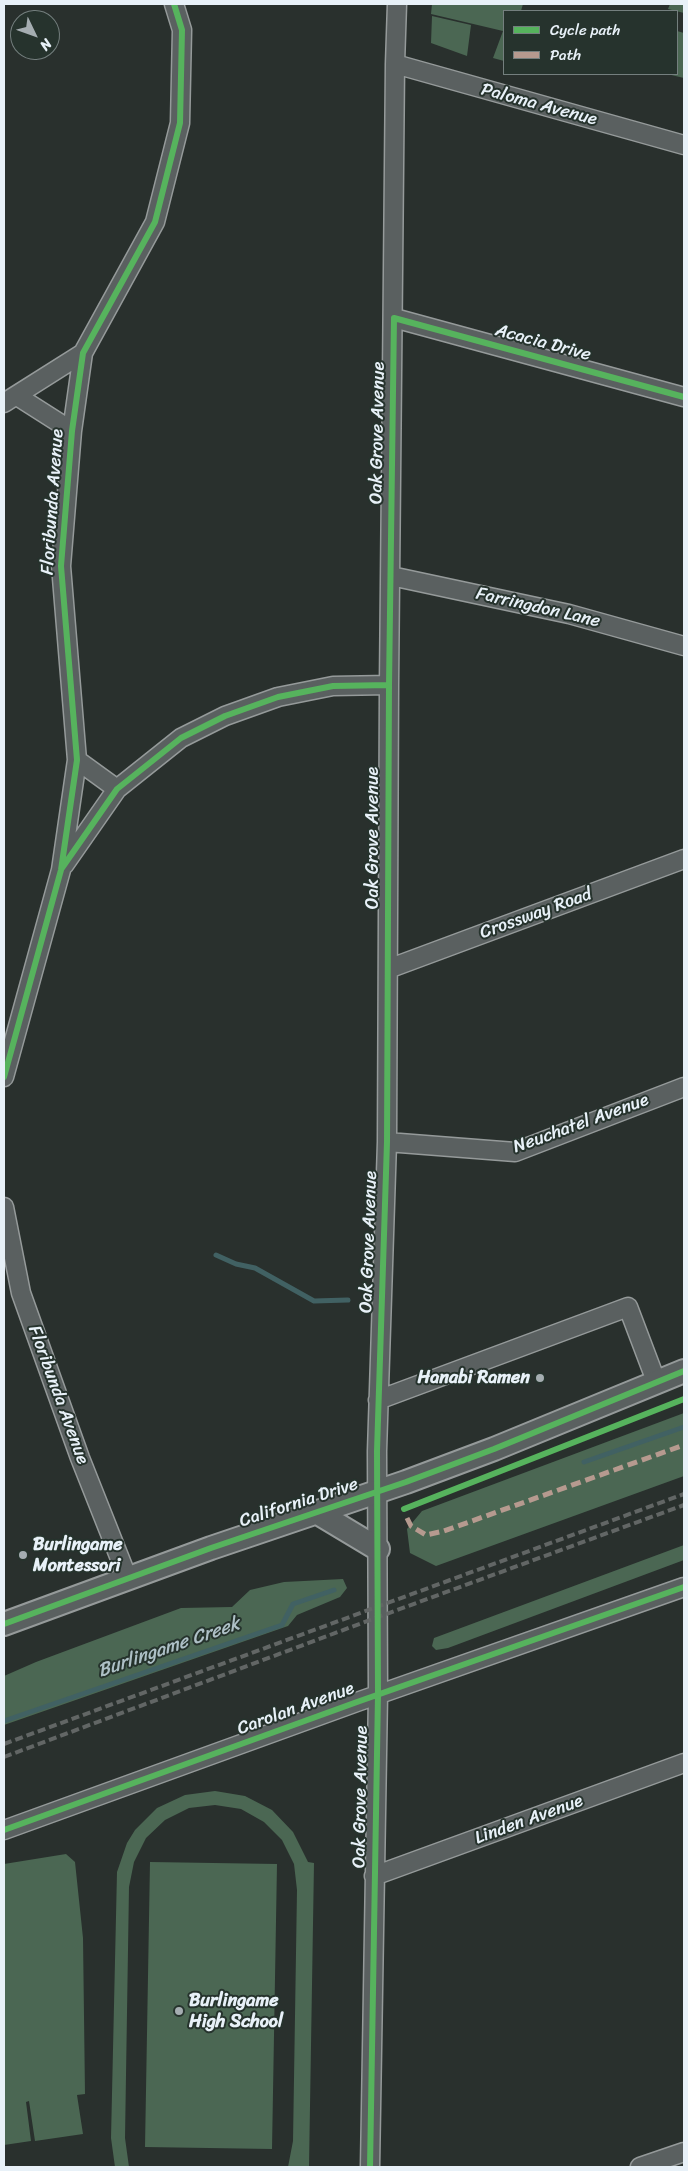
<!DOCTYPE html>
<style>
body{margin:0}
#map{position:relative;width:688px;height:2171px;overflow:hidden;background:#29302d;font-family:Sriracha,sans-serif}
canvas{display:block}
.frame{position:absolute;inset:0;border:5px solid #e8f1f8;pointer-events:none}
.legend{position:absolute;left:503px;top:10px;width:175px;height:65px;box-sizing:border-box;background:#26332d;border:1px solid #747f7e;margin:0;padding:6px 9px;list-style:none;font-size:15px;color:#e8f1f8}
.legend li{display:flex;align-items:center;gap:10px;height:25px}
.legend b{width:25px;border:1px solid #747f7e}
.north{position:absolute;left:10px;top:10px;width:50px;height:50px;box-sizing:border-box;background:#26332d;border:1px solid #747f7e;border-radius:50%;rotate:132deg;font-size:14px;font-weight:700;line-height:20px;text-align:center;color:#e8f1f8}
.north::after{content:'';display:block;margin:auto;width:18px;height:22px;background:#a5adb1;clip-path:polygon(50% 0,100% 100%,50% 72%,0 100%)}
</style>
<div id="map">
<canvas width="688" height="2171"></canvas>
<div class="frame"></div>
<ul class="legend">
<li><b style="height:6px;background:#56b35d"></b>Cycle path</li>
<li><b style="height:6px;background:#b69a8f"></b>Path</li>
</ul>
<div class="north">N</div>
</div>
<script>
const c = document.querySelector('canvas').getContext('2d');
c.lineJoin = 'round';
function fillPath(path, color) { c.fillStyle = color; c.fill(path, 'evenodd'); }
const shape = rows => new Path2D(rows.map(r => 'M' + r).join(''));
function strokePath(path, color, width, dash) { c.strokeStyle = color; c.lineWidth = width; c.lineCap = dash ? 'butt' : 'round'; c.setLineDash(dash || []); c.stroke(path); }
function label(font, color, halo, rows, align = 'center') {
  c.font = font + ' Sriracha,sans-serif'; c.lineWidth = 4; c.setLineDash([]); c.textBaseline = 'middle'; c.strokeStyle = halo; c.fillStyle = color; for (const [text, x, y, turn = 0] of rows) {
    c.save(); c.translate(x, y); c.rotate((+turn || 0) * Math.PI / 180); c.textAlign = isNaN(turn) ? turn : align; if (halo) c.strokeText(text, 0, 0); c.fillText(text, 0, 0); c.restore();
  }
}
fillPath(shape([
 [432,4,523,4,521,11,504,11,504,61,493,58,503,31,431,14],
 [670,4,684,4,684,13,668,9],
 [432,16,471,25,467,56,431,43],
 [677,31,684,33,684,78,667,74,677,74],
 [684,1413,684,1476,436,1566,410,1553,407,1529,422,1511],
 [684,1545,684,1560,448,1648,436,1650,432,1646,434,1638],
 [343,1579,347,1588,340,1597,297,1615,288,1626,4,1725,4,1676,36,1662,181,1608,232,1607,250,1590,284,1582],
 [215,1791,245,1796,272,1810,293,1832,308,1862,314,1863,309,2167,288,2167,293,2141,297,1890,294,1864,282,1840,264,1822,241,1809,215,1805,189,1808,165,1820,146,1838,134,1862,129,1887,125,2138,129,2167,115,2167,111,2138,117,1872,127,1843,135,1830,157,1808,185,1795],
 [66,1854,75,1862,83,1938,85,2094,77,2095,83,2134,35,2141,29,2101,26,2102,31,2141,4,2145,4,1864],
 [150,1862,277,1864,272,2149,145,2147]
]), '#4b6753');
strokePath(shape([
 [216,1255,236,1264,255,1268,314,1301,348,1300],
 [584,1462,684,1427],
 [4,1721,282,1625,293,1604,334,1590]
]), '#416163', 5);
const minor = shape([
 [395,64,684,145],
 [394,318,684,397],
 [17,396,72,431],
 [4,403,83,353],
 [391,576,569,614,684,646],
 [77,760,117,789],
 [64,865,117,789,181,738,225,716,278,697,333,686,389,685],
 [388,969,684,859],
 [4,1077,61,870,77,760,61,566,72,431,83,353,155,222,180,123,182,30,174,4],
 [387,1142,515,1152,684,1087],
 [4,1207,21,1293,80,1458,128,1579],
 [378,1400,628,1307,656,1381],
 [4,1830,357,1702,684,1587],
 [374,1876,684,1763],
 [370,2167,378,1695,377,1451,387,1142,389,685,395,64,397,4],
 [640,2167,684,2152]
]);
const major = shape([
 [318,1513,378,1549],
 [4,1624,211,1548,406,1482,494,1449,684,1371]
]);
strokePath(minor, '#959a9a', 21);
strokePath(major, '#959a9a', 26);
strokePath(minor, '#5a6060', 18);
strokePath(major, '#5a6060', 22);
strokePath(shape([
 [4,1744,684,1494],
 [4,1757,378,1617,684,1505]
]), '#626665', 4, [8, 4]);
strokePath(shape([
 [407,1518,411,1526,426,1535,444,1531,684,1445]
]), '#b69a8f', 5, [10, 5]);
strokePath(shape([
 [62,868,117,789,181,738,225,716,278,697,333,686,389,685],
 [4,1077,61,870,77,760,61,566,72,431,83,353,155,222,180,123,182,30,174,4],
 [404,1509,684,1399],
 [4,1624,211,1548,406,1482,494,1449,684,1371],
 [4,1830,357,1702,684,1587],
 [370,2167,378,1695,377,1451,387,1142,389,685,394,318,684,397]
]), '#56b35d', 6);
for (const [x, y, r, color] of [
 [540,1378,5,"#a5adb1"],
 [23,1555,5,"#a5adb1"],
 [179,2011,5,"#a5adb1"]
]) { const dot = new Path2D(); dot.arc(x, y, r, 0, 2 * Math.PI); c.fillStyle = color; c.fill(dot); strokePath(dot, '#26332d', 2); }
label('18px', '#e8f1f8', '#26332d', [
 ["Paloma Avenue",539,105,15],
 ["Acacia Drive",543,343,15],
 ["Oak Grove Avenue",378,433,-89],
 ["Floribunda Avenue",53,502,-86],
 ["Farringdon Lane",538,608,13],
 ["Oak Grove Avenue",373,838,-90],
 ["Crossway Road",536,914,-20],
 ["Neuchatel Avenue",581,1124,-20],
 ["Oak Grove Avenue",369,1242,-88],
 ["Floribunda Avenue",58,1395,70],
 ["California Drive",299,1503,-18],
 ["Carolan Avenue",296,1709,-20],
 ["Oak Grove Avenue",361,1797,-89],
 ["Linden Avenue",529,1820,-20]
]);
label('bold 18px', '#e8f1f8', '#26332d', [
 ["Hanabi Ramen",530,1378,"right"],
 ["Burlingame",33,1545],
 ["Montessori",33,1566],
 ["Burlingame",189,2001],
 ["High School",189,2022]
], 'left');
label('italic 19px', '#aec0c6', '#26332d', [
 ["Burlingame Creek",169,1648,-19]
]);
</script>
